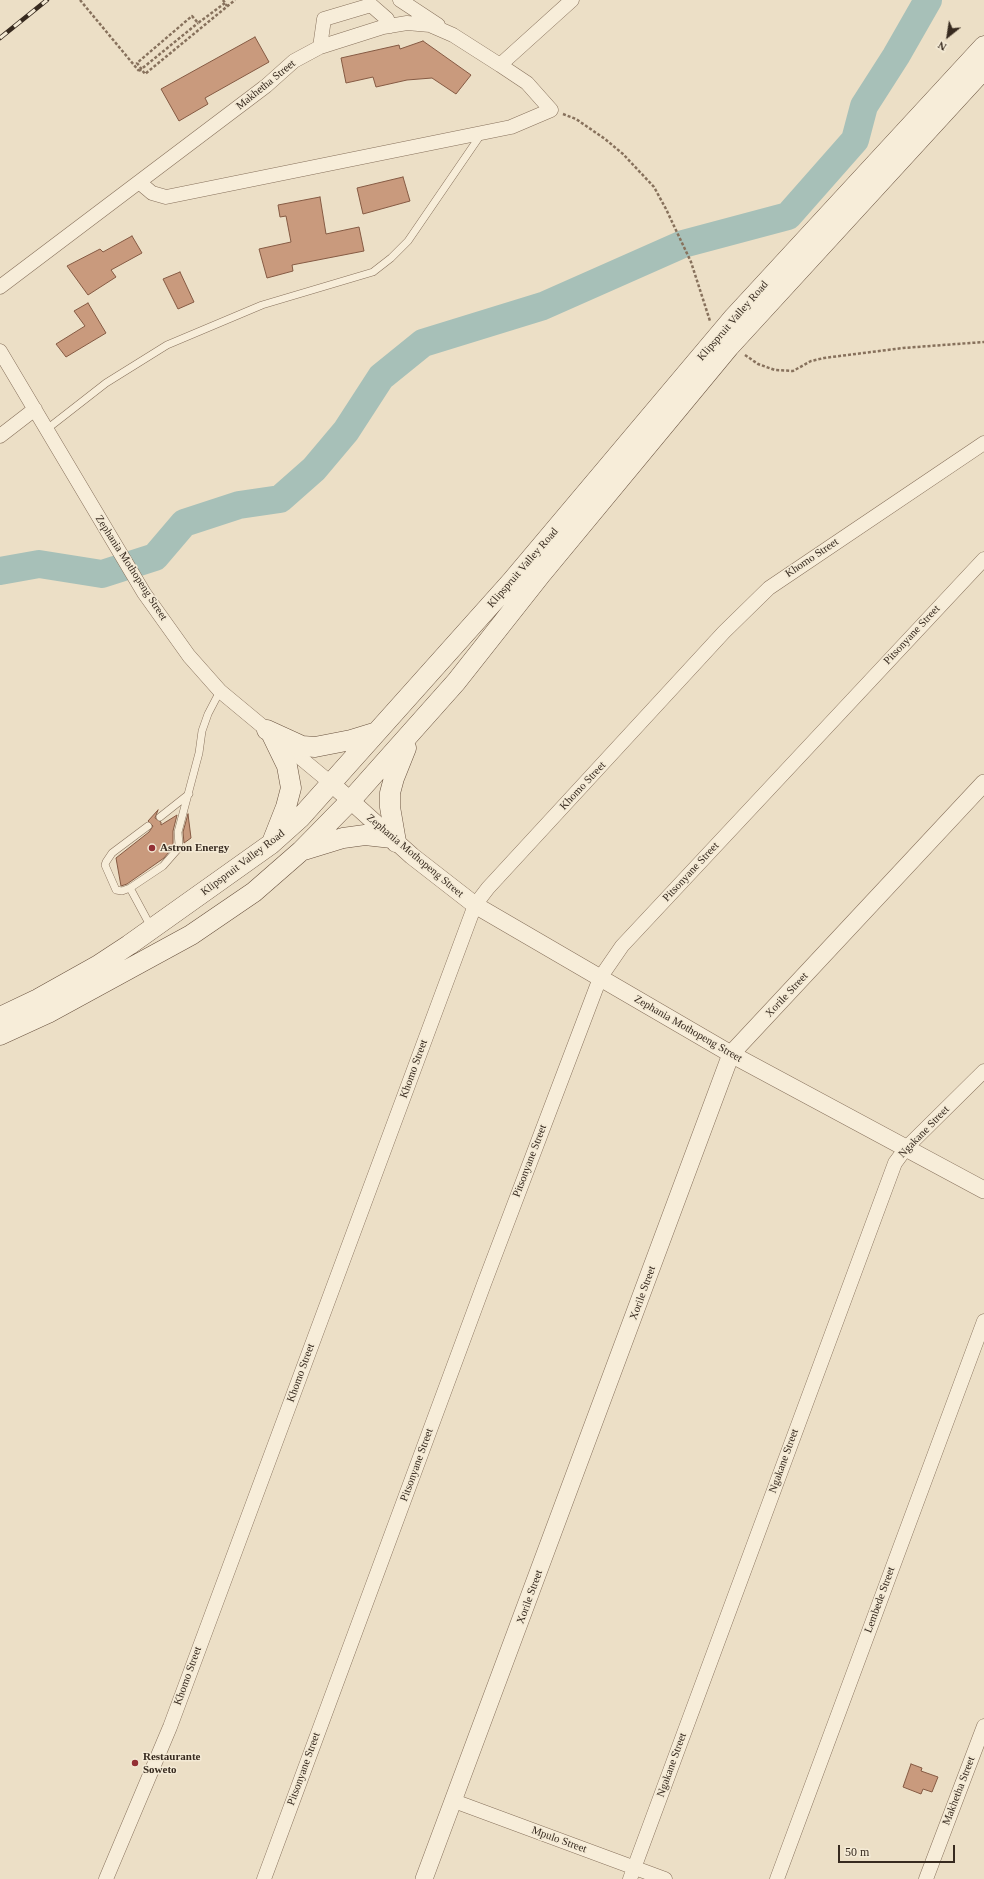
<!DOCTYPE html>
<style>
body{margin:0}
#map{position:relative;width:984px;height:1879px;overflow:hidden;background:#ecdfc6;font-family:"Times New Roman",serif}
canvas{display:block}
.north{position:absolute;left:928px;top:16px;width:40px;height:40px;-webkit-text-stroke:3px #f4ead5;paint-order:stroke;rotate:210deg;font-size:11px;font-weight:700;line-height:16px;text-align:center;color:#372a1f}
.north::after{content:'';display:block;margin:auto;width:14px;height:18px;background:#372a1f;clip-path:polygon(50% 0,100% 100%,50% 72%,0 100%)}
.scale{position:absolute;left:838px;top:1845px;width:117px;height:18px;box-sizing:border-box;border:2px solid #372a1f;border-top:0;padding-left:5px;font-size:12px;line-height:14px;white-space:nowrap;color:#372a1f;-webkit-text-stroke:3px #f4ead5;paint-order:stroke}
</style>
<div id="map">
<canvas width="984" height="1879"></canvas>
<div class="north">N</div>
<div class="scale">50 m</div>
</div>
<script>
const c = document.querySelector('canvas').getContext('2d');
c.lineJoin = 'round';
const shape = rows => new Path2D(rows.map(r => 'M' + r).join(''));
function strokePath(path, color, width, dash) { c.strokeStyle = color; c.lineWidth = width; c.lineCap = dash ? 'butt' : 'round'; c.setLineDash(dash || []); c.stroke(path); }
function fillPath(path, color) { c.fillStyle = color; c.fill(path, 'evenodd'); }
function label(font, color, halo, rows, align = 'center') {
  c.font = font + ' "Times New Roman",serif'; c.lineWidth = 3; c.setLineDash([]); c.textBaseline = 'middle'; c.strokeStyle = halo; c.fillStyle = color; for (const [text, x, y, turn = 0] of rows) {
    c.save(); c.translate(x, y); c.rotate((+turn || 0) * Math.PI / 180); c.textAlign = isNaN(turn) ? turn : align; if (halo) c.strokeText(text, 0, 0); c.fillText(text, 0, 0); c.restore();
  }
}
strokePath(shape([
 [0,571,39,564,102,574,155,557,184,523,239,505,280,499,314,469,346,431,381,377,423,343,543,306,683,244,788,216,855,140,864,106,896,56,928,0]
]), '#a7c0b8', 28);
const building = shape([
 [255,37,269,62,205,98,208,104,179,121,161,89,255,37],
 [423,41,471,75,456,94,432,78,407,80,376,87,373,77,346,83,341,58,399,45,400,49,423,41],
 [403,177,410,201,363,214,357,188,403,177],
 [320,197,326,234,359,227,364,251,292,265,293,271,267,278,259,249,291,242,286,216,280,217,278,205,320,197],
 [132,236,142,253,111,270,116,277,88,295,67,266,100,249,103,252,132,236],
 [180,272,194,302,178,309,163,279,180,272],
 [88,303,106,333,66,357,56,344,85,326,74,311,88,303],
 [158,810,155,818,161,822,161,825,177,815,173,831,173,847,164,858,127,884,121,886,116,858,149,832,153,826,148,821,158,810],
 [188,814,191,838,184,843,183,832,188,814],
 [911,1764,922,1768,921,1771,938,1777,932,1792,923,1789,921,1794,903,1787,911,1764]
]);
fillPath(building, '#c99a7d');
strokePath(building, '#855a43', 1);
const service = shape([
 [47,429,106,383,167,345,262,305,373,272,391,258,408,241,482,133],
 [160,817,189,794],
 [130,888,122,891,116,890,105,865,106,862,112,853,148,826],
 [151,927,130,888,163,866,177,850,179,845,178,832,199,753,202,731,208,714,220,691]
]);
const minor = shape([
 [400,0,438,25],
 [320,47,324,19,371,5,387,19,390,26],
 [139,182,152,193,166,197,511,127,551,110,527,83,500,65],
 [0,287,266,86,294,61,320,47,383,27,407,23,430,25,453,35,500,65,572,0],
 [0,351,144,593,189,656,220,691,332,784],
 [0,436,35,409],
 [454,1801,665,1879],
 [106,1879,170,1727,475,905,488,888,724,632,769,588,984,443],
 [264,1879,484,1284,600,978,622,946,984,559],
 [630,1879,895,1163,906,1148,984,1071],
 [777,1879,984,1321],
 [926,1879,984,1726]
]);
const tertiary = shape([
 [332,784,412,856,475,905,731,1054,984,1190],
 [424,1879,731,1054,984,783]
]);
const secondary = shape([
 [267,730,302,746,315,747,351,740,377,732],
 [271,733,287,766,291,788,286,807,273,840],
 [396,842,390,807,390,793,394,778,406,748],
 [304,850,343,838,365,835,392,838],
 [0,1017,38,999,97,966,129,945,271,844,300,818,511,582,734,317,984,46],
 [0,1035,48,1013,191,935,254,892,301,851,351,800,456,682,542,573,729,347,984,69]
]);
strokePath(service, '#87715c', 8);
strokePath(minor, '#87715c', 15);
strokePath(tertiary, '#87715c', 18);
strokePath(secondary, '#69523f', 21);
strokePath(shape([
 [80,0,139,71],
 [223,0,227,6],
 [225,3,198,23,192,16,137,63,145,74,235,0],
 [563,114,576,119,605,139,623,154,654,187,666,209,691,262,710,321],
 [745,355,758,364,775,370,793,371,811,361,824,358,903,348,984,342]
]), '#87715c', 2.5, [3, 2]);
strokePath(service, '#f7edd9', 7);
strokePath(minor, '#f7edd9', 14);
strokePath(tertiary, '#f7edd9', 17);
strokePath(secondary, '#f7edd9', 20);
const rail = shape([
 [0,38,47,0]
]);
strokePath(rail, '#372a1f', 4.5);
strokePath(rail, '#f4ead5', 3, [9]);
strokePath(shape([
 [139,71,198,23]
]), '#87715c', 2.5, [3, 2]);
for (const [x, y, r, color] of [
 [152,848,4,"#932f34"],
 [135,1763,4,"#932f34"]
]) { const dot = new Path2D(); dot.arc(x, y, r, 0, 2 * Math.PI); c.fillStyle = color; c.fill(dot); strokePath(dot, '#f4ead5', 1.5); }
label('11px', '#372a1f', '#f4ead5', [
 ["Makhetha Street",266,85,-39],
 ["Klipspruit Valley Road",733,321,-49],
 ["Khomo Street",812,558,-34],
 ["Zephania Mothopeng Street",131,568,57],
 ["Klipspruit Valley Road",523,568,-49],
 ["Pitsonyane Street",912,635,-47],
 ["Khomo Street",583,786,-47],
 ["Zephania Mothopeng Street",415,856,40],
 ["Klipspruit Valley Road",243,863,-37],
 ["Pitsonyane Street",691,872,-47],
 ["Xorile Street",787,995,-47],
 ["Zephania Mothopeng Street",688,1029,30],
 ["Khomo Street",414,1069,-70],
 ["Ngakane Street",924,1132,-46],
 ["Pitsonyane Street",530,1161,-69],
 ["Xorile Street",643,1293,-70],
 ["Khomo Street",301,1373,-70],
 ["Ngakane Street",784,1461,-70],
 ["Pitsonyane Street",417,1465,-70],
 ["Xorile Street",530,1597,-70],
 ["Lembede Street",880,1600,-70],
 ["Khomo Street",188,1676,-70],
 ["Ngakane Street",672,1765,-70],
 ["Pitsonyane Street",304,1769,-70],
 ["Makhetha Street",959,1791,-69],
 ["Mpulo Street",559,1840,20]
]);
label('bold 11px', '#372a1f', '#f4ead5', [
 ["Astron Energy",160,848],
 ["Restaurante",143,1757],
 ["Soweto",143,1770]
], 'left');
</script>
